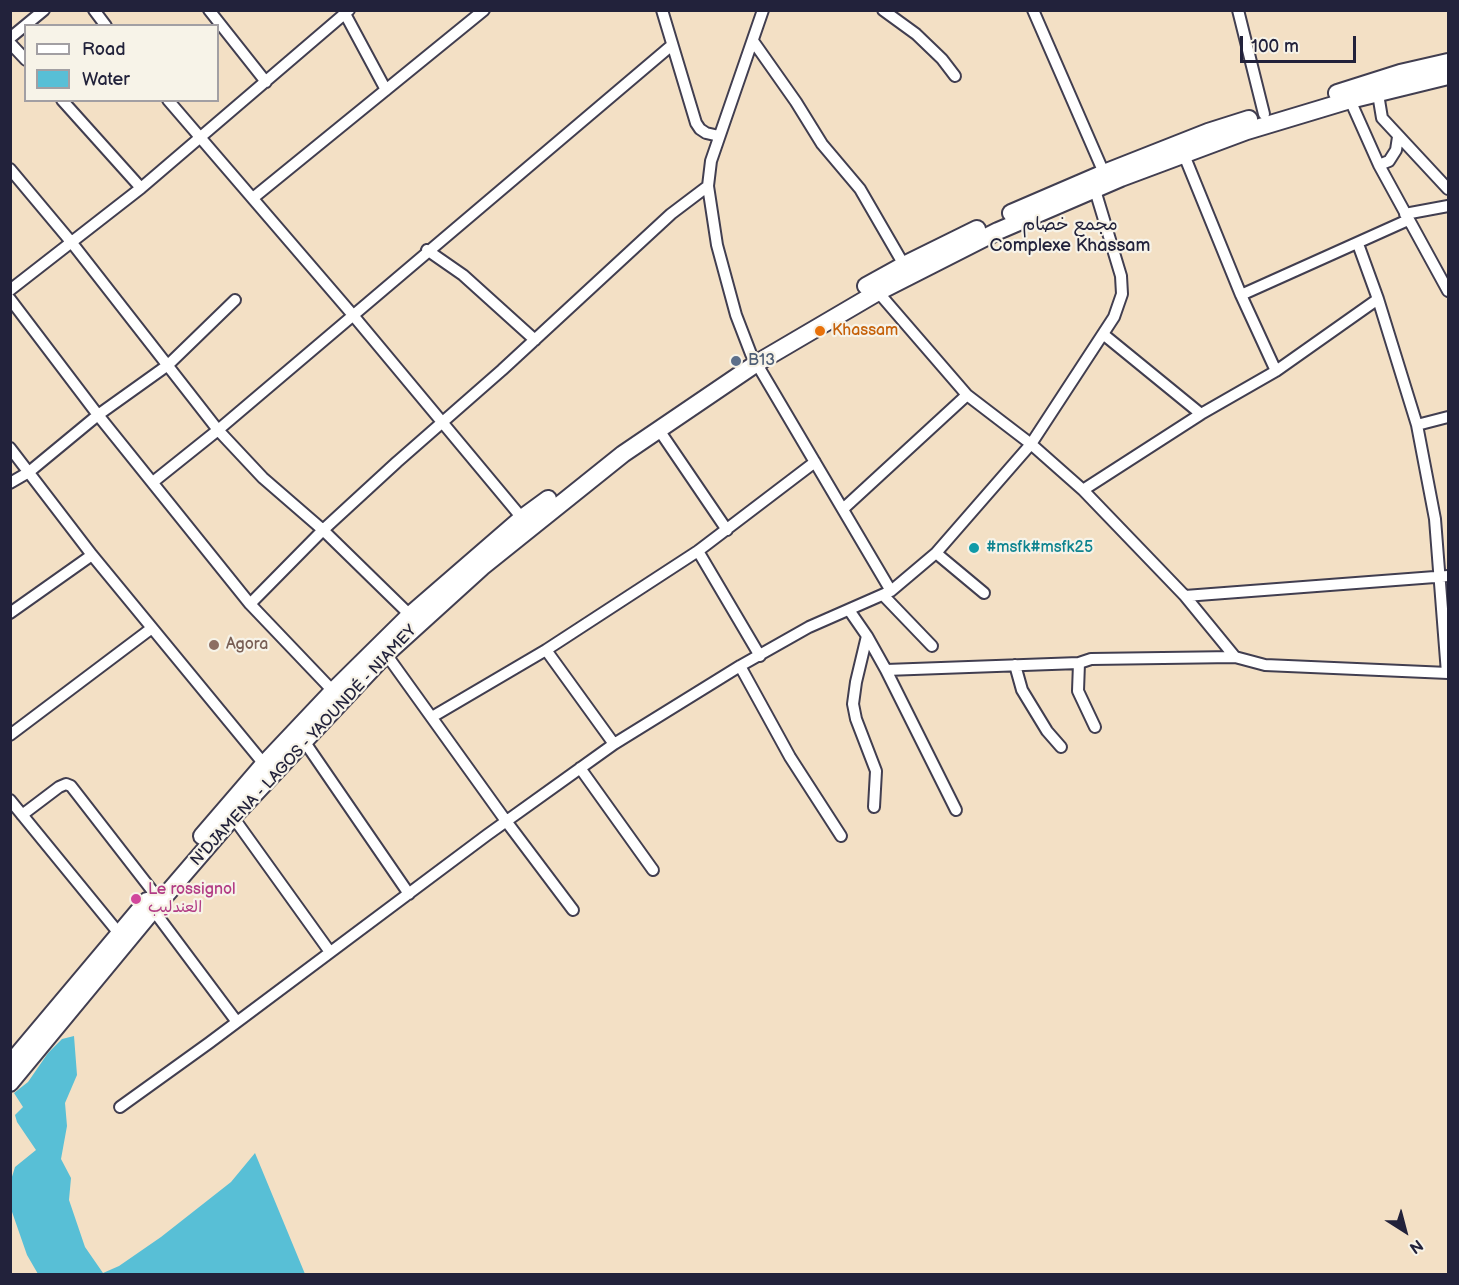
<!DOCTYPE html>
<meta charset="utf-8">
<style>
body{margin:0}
#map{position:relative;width:1459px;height:1285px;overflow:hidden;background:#f3e0c5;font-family:"Balsamiq Sans",sans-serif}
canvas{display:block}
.frame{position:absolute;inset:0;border:12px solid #22223b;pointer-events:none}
.legend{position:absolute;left:24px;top:24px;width:195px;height:78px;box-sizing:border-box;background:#f7f3e8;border:2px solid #a29fa3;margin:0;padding:8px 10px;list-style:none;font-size:18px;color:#22223b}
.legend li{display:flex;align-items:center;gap:12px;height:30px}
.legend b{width:30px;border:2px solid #a29fa3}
.north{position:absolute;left:1375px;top:1201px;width:60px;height:60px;-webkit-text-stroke:4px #f7f3e8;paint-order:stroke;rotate:144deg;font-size:16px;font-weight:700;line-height:24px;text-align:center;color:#22223b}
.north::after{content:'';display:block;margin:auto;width:21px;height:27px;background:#22223b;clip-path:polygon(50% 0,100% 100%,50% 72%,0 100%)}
.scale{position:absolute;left:1240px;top:36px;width:116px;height:27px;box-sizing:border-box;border:3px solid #22223b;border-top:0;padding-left:8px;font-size:18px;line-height:21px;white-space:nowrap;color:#22223b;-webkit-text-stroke:4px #f7f3e8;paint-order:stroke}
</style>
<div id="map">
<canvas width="1459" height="1285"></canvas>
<div class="frame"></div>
<ul class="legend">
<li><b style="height:8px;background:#fff"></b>Road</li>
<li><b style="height:16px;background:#58bfd6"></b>Water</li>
</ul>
<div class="north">N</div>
<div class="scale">100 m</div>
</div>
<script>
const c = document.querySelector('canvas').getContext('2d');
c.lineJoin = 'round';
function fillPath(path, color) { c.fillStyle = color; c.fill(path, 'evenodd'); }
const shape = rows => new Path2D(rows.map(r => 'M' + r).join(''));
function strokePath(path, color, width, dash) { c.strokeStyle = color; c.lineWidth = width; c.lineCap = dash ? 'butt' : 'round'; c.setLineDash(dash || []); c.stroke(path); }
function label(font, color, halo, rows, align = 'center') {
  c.font = font + ' "Balsamiq Sans","Playpen Sans Arabic",sans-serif'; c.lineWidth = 4.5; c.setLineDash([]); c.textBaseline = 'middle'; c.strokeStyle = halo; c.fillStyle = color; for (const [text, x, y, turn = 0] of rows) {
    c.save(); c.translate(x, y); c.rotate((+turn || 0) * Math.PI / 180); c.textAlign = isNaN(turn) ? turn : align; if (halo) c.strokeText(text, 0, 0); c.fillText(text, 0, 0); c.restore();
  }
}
fillPath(shape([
 [74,1036,77,1075,65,1103,67,1126,61,1159,71,1178,69,1200,85,1247,103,1273,119,1266,161,1237,231,1182,255,1153,305,1274,38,1274,27,1255,11,1209,11,1180,15,1167,36,1150,17,1122,15,1115,23,1107,14,1093,28,1082,48,1053,62,1039]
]), '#58bfd6');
const minor = shape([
 [94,10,106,26],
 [209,10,266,82],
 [343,10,386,90],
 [662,10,696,123,700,129,706,133,719,136],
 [763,10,711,161,708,186,717,245,736,315,751,354,891,591],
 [883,10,916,34,942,59,955,76],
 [1033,10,1104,173],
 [1238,10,1264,114],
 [10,38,44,10],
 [753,41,796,102,822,144,860,189,904,265],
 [10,43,26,60],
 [1378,94,1382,118,1448,189],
 [62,100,141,188],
 [168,100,352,314,522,518],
 [1350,100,1379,165,1448,291],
 [1184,155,1241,295,1276,371],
 [1379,165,1389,161,1396,150,1398,137],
 [10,169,72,243,218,430,263,478,323,530,410,615],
 [253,198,484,10],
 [1405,214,1448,206],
 [1358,244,1378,299,1417,425,1448,417],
 [427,250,463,275,535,340],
 [10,290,141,188,349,10],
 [878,292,967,395,1031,444,1083,490,1185,596,1235,657,1265,665,1448,673],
 [1241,295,1408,220],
 [10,299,98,415,250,604,333,691],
 [1103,334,1201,414],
 [1417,425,1435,519,1447,673],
 [659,430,727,530],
 [10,448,92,555,264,764],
 [153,482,218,430,672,45],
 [10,483,29,472,98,415,168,365,235,300],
 [1083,490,1201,414,1276,371,1378,299],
 [843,509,967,395],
 [698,551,760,656],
 [936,553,984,593],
 [883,595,932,646],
 [1185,596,1448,576],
 [250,604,323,530,397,462,502,370,671,214,708,186],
 [849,610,867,636,886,670,956,810],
 [10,613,92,555],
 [867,636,856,682,853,704,856,719,876,771,874,807],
 [546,650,614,744],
 [386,654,506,821,573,910],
 [1079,663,1078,691,1095,727],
 [1015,665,1022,690,1047,731,1061,747],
 [740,666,790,757,841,836],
 [886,670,1079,663,1091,659,1235,657],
 [432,717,546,650,698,551,815,462],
 [10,735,152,628],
 [304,741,409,894],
 [580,768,653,870],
 [10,800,122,937],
 [22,815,59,787,66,784,71,786,154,893],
 [233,817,330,952],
 [151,907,237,1022],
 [120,1107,209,1043,487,835,614,744,740,666,809,627,891,591,936,553,1031,444,1114,317,1122,294,1121,276,1095,190]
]);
const highway = shape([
 [1337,93,1400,73,1448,62],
 [1011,213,1104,173,1208,132,1249,119],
 [866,286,904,265,977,229],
 [202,836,264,764,333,691,410,615,522,518,548,499],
 [10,1064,147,901],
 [10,1083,153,910,233,817,386,654,482,567,623,454,757,363,878,292,998,231,1121,178,1247,131,1350,100,1448,76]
]);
strokePath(minor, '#413e50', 14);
strokePath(highway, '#413e50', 20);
strokePath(minor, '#fff', 10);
strokePath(highway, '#fff', 16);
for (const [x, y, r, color] of [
 [820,331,6,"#e8710a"],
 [736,361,6,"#5c6f8a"],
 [974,548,6,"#0f9aa8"],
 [214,645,6,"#8d6e63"],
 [136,899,6,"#d1479c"]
]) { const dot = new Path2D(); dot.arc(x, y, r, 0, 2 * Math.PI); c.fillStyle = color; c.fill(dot); strokePath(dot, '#f7f3e8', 2); }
label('16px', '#c56008', '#f7f3e8', [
 ["Khassam",832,331]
], 'left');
label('16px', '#4e5e75', '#f7f3e8', [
 ["B13",748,361]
], 'left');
label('16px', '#0d838f', '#f7f3e8', [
 ["#msfk#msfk25",986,548]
], 'left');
label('16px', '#785e54', '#f7f3e8', [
 ["Agora",226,645]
], 'left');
label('16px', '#22223b', '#f7f3e8', [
 ["N'DJAMENA - LAGOS - YAOUNDÉ - NIAMEY",304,746,-47]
]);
label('16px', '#b23c85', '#f7f3e8', [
 ["Le rossignol",148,890],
 ["العندليب",148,908]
], 'left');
label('18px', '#22223b', '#f7f3e8', [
 ["مجمع خصام",1070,225],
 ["Complexe Khassam",1070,246]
]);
</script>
